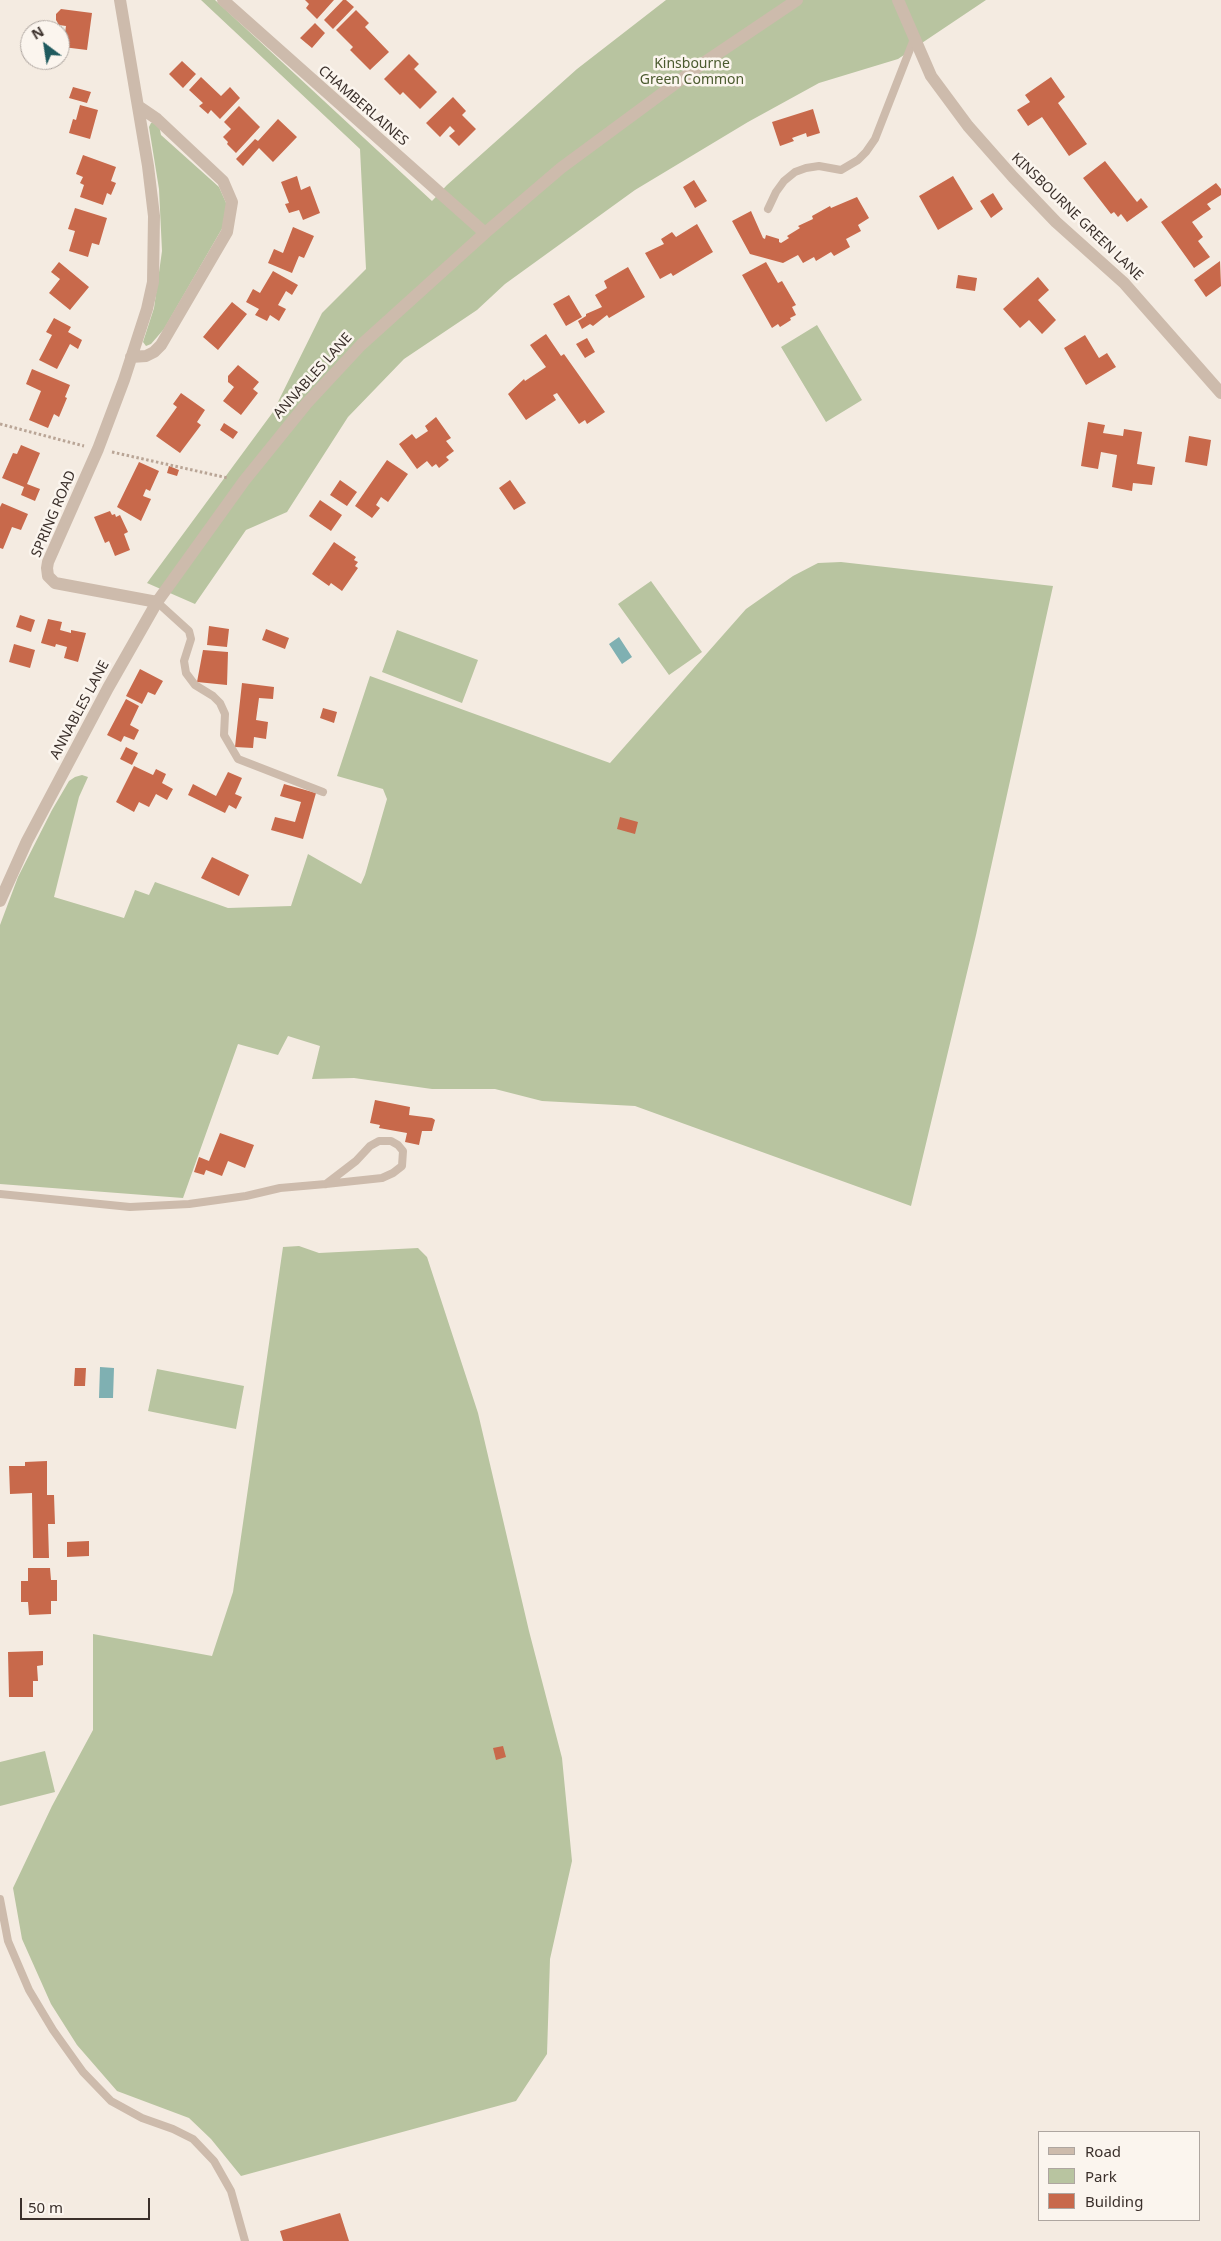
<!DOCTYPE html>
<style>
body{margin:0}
#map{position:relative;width:1221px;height:2241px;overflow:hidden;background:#f4ebe1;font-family:"Noto Sans",sans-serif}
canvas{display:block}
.legend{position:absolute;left:1038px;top:2131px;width:162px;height:90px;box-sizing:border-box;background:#fbf5ee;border:1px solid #aea6a0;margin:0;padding:6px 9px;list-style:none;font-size:15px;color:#3b302b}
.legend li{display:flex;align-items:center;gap:10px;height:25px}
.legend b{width:25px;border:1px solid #aea6a0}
.north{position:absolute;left:20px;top:20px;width:50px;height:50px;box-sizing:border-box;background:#fbf5ee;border:1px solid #aea6a0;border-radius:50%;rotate:329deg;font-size:14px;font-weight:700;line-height:20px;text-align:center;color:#3b302b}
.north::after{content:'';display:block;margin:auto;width:18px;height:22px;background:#1f5a5e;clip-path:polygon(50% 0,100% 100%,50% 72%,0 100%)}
.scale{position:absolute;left:20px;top:2198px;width:130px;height:22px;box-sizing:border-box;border:2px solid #3b302b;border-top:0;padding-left:6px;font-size:15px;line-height:18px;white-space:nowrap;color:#3b302b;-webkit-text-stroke:4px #fbf5ee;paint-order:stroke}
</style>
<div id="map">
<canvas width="1221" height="2241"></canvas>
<ul class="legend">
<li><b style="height:6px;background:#cdbbac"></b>Road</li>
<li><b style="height:14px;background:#b8c4a0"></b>Park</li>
<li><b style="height:14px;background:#c8694b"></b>Building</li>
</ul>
<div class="north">N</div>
<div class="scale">50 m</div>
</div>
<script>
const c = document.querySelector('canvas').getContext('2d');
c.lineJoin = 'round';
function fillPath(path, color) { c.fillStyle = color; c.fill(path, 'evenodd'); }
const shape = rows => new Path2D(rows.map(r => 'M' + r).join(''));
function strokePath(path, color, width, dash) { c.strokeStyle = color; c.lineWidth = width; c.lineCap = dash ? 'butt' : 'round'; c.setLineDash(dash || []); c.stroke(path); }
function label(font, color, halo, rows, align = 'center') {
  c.font = font + ' "Noto Sans",sans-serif'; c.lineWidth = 5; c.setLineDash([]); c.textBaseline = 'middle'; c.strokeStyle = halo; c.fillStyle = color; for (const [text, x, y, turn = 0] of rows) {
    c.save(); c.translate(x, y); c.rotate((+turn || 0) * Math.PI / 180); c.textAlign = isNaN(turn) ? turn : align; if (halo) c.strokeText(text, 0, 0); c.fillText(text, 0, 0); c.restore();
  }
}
fillPath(shape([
 [201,0,215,0,432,201,447,185,577,69,666,0,986,0,898,59,819,83,748,122,635,190,505,284,477,310,404,359,348,417,287,512,246,530,195,604,147,583,273,412,322,313,366,269,360,149],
 [155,122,159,125,161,135,219,187,227,205,227,220,164,329,151,344,146,346,143,342,154,308,162,251,159,189,149,127,151,123],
 [817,325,862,400,826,422,781,347],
 [841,562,1053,586,976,935,911,1206,635,1106,542,1101,495,1089,432,1089,354,1078,312,1079,320,1046,288,1036,278,1055,238,1044,183,1198,0,1184,0,925,18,877,52,810,69,781,75,777,82,775,88,777,79,797,54,897,124,918,135,890,149,895,155,882,228,908,291,906,308,854,361,884,365,875,387,799,383,789,337,776,370,676,610,763,746,609,793,576,818,563],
 [651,581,702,652,669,675,618,604],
 [397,630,478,660,462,703,382,672],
 [299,1246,319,1253,418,1248,427,1257,478,1413,529,1631,562,1758,572,1861,550,1959,547,2054,516,2101,241,2176,211,2139,189,2118,117,2091,77,2045,51,2004,22,1939,13,1888,52,1806,93,1730,93,1634,212,1656,233,1592,283,1247],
 [157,1369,244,1386,236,1429,148,1411],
 [45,1751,55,1792,0,1806,0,1762]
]), '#b8c4a0');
fillPath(shape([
 [619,637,632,657,622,664,609,644],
 [100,1367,114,1368,113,1398,99,1398]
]), '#7fb0b2');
fillPath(shape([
 [305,0,334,0,317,19,306,8,309,4],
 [343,0,346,0,354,7,333,29,324,20],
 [61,9,92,13,87,50,63,47,66,26,59,25,56,20,56,14],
 [356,10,369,23,365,27,389,52,370,70,350,50,353,47,336,30],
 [315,23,325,33,312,48,300,38],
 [409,54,419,64,414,69,437,92,420,109,403,92,400,95,384,79],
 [182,61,196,74,183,88,169,74],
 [201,77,221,96,230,87,240,98,220,119,211,110,208,114,199,106,203,103,189,90],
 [1051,77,1065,97,1058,103,1087,144,1069,156,1042,117,1028,126,1017,110,1030,102,1025,95],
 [73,87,91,92,87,103,69,98],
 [453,97,466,111,462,115,476,129,459,146,449,136,455,131,450,126,440,137,426,123],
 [80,105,98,110,90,139,69,133,73,119,76,120],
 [239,106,260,127,236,153,227,144,228,142,223,137,231,129,224,122],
 [813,109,820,133,807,137,806,133,792,138,794,141,780,146,772,122],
 [278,119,297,137,273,162,259,148,243,166,236,159,255,139,258,141],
 [83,155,116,167,111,181,116,183,111,195,107,193,103,205,80,197,84,185,80,183,83,177,76,174],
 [1105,161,1137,202,1141,198,1148,207,1127,222,1121,214,1118,217,1114,212,1111,214,1083,178],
 [297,176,301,190,310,186,320,213,303,220,299,210,289,213,285,204,289,203,281,182],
 [953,176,973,209,938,230,919,196],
 [694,180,707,201,695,208,683,187],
 [1216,183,1221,189,1221,195,1207,204,1211,209,1192,222,1203,237,1198,241,1210,257,1194,268,1161,222],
 [993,193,1003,209,991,218,980,201],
 [857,197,869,218,858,225,861,231,846,239,850,247,834,256,831,252,816,261,814,257,803,263,798,255,783,263,750,254,732,221,751,211,763,238,765,239,766,235,779,239,779,242,781,243,789,238,787,236,800,228,798,226,813,219,812,216,830,206,831,208],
 [75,208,107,218,99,245,92,243,88,257,69,251,75,231,68,229],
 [697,224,713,252,673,276,671,273,660,279,645,253,664,244,661,239,672,232,676,237],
 [293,227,314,236,304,258,299,256,292,273,268,263,274,249,283,253],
 [1220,261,1221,286,1206,297,1194,280],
 [59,262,89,287,70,310,49,293,60,279,51,272],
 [766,262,778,283,782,281,796,305,792,307,796,315,790,318,791,320,780,327,778,324,772,328,742,275],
 [628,267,645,297,609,318,607,315,593,326,590,324,582,329,578,321,586,316,586,314,602,307,595,295,607,288,604,281],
 [273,271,298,285,292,295,286,291,278,305,286,309,279,321,270,315,267,321,255,315,259,309,246,302,253,289,260,293],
 [958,275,977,278,975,291,956,288],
 [1038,277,1049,290,1038,300,1056,320,1042,334,1029,320,1020,328,1003,309],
 [569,295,582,317,566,326,553,304],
 [232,302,247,314,218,350,203,337],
 [54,318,71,327,68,332,82,340,78,349,70,344,57,369,39,360,52,335,46,332],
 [546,334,561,356,564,354,605,412,587,424,585,420,579,424,557,393,553,395,556,400,526,420,508,394,524,379,525,381,546,367,530,345],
 [1085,335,1099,358,1107,353,1116,367,1086,385,1064,348],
 [587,338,595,352,585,358,576,344],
 [238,365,259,382,253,389,258,393,241,415,223,401,234,387,228,382,228,376],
 [32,369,70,385,65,397,67,398,59,417,54,414,48,428,29,420,41,391,26,384],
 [181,393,205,410,197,422,201,425,180,453,156,436,177,407,173,404],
 [436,417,451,438,446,441,454,451,446,457,449,460,439,468,436,464,432,467,427,461,417,469,399,444,412,434,416,439,428,431,425,426],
 [1088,422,1105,425,1103,433,1123,436,1124,429,1142,432,1137,464,1155,467,1152,485,1133,483,1132,491,1112,487,1117,455,1101,452,1098,469,1081,466],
 [224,423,238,432,233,439,220,430],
 [1189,436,1211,440,1207,466,1185,462],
 [21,445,40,453,27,484,40,489,35,501,21,495,24,487,2,478,13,453,17,454],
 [387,460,408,474,388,502,381,497,376,505,380,508,372,518,355,506],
 [139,462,159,471,150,491,146,489,143,496,151,499,141,521,117,507],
 [169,466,179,470,177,476,167,473],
 [340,480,357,492,347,506,330,495],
 [510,480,526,503,514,510,499,488],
 [320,500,342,515,331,531,309,516],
 [2,503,28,514,21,530,12,527,3,549,0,548,0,507],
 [110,511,112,515,115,514,116,517,120,515,128,532,124,534,130,550,115,556,109,541,105,543,94,517],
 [334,542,356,557,354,560,358,562,355,566,358,568,342,591,331,583,329,586,312,574],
 [20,615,35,620,31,632,16,627],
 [48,619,62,622,60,630,71,633,71,630,86,633,78,662,64,658,67,647,56,644,55,647,41,643],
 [209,626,229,629,227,647,207,645],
 [266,629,289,638,285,649,262,640],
 [14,644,35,650,30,668,9,662],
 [203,650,228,652,227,685,197,682],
 [140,669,163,681,155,695,148,692,142,704,126,696],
 [242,683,274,687,273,699,259,698,256,720,268,722,266,739,254,737,253,748,235,747],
 [126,699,139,706,130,725,139,730,134,740,124,736,121,742,107,735],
 [323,708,337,712,334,723,320,718],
 [126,747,138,753,132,765,120,759],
 [134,766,153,775,156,769,166,774,162,783,173,789,167,800,156,794,149,807,139,802,134,812,116,802],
 [228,772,242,778,235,794,242,797,236,809,229,805,225,813,188,795,193,784,216,796],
 [284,784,316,793,303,839,271,830,275,817,295,822,301,802,280,796],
 [620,817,638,822,635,834,617,829],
 [212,857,249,875,239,896,201,878],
 [375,1100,410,1107,409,1115,432,1118,435,1120,432,1131,422,1131,419,1145,405,1142,407,1133,379,1128,380,1125,370,1123],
 [220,1133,254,1145,245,1168,228,1161,222,1176,206,1170,204,1175,194,1172,199,1157,209,1161],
 [75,1368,86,1368,85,1386,74,1386],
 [47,1461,47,1495,54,1495,55,1524,48,1524,49,1558,33,1558,32,1493,10,1494,9,1466,25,1466,25,1462],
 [89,1541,89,1556,67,1557,67,1542],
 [28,1568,50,1568,51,1580,57,1580,57,1601,51,1601,51,1614,29,1615,28,1602,21,1602,21,1581,28,1581],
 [43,1651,43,1665,37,1666,38,1681,33,1681,33,1697,9,1697,8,1652],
 [503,1746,506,1757,496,1760,493,1748],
 [340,2213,349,2241,283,2241,280,2231]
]), '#c8694b');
strokePath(shape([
 [0,424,84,446],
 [112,452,228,478]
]), '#b9a596', 3, [2.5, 2.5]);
strokePath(shape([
 [768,209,776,192,784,181,795,172,806,168,819,166,841,170,858,160,866,152,875,139,914,39],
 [157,602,189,631,191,639,184,661,186,673,195,685,213,696,220,703,225,714,224,735,238,759,323,792],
 [0,1194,130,1207,189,1204,246,1196,280,1188,326,1184,382,1178,393,1173,402,1166,403,1151,398,1145,391,1141,379,1141,370,1146,356,1161,326,1184],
 [0,1899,8,1941,29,1990,53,2030,83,2072,111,2101,142,2118,173,2129,193,2139,214,2161,231,2191,245,2241]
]), '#cdbbac', 8);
strokePath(shape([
 [120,0,148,166,154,216,153,282,147,309,124,380,98,449,48,562,47,568,48,576,55,583,157,602],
 [223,0,485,233],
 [898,0,931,76,968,126,1013,177,1056,222,1124,283,1221,393],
 [131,357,146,356,154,352,161,345,227,232,232,202,223,181,157,119,138,106],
 [0,901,27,841,108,688,157,602,244,481,307,403,361,345,485,233,561,168,702,64,797,0]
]), '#cdbbac', 12);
label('14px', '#4a5a2e', '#fbf5ee', [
 ["Kinsbourne",692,64],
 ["Green Common",692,80]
]);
label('14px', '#3b302b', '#fbf5ee', [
 ["CHAMBERLAINES",363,106,41],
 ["KINSBOURNE GREEN LANE",1077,217,44],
 ["ANNABLES LANE",313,376,-48],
 ["SPRING ROAD",54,514,-67],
 ["ANNABLES LANE",80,710,-62]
]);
</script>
